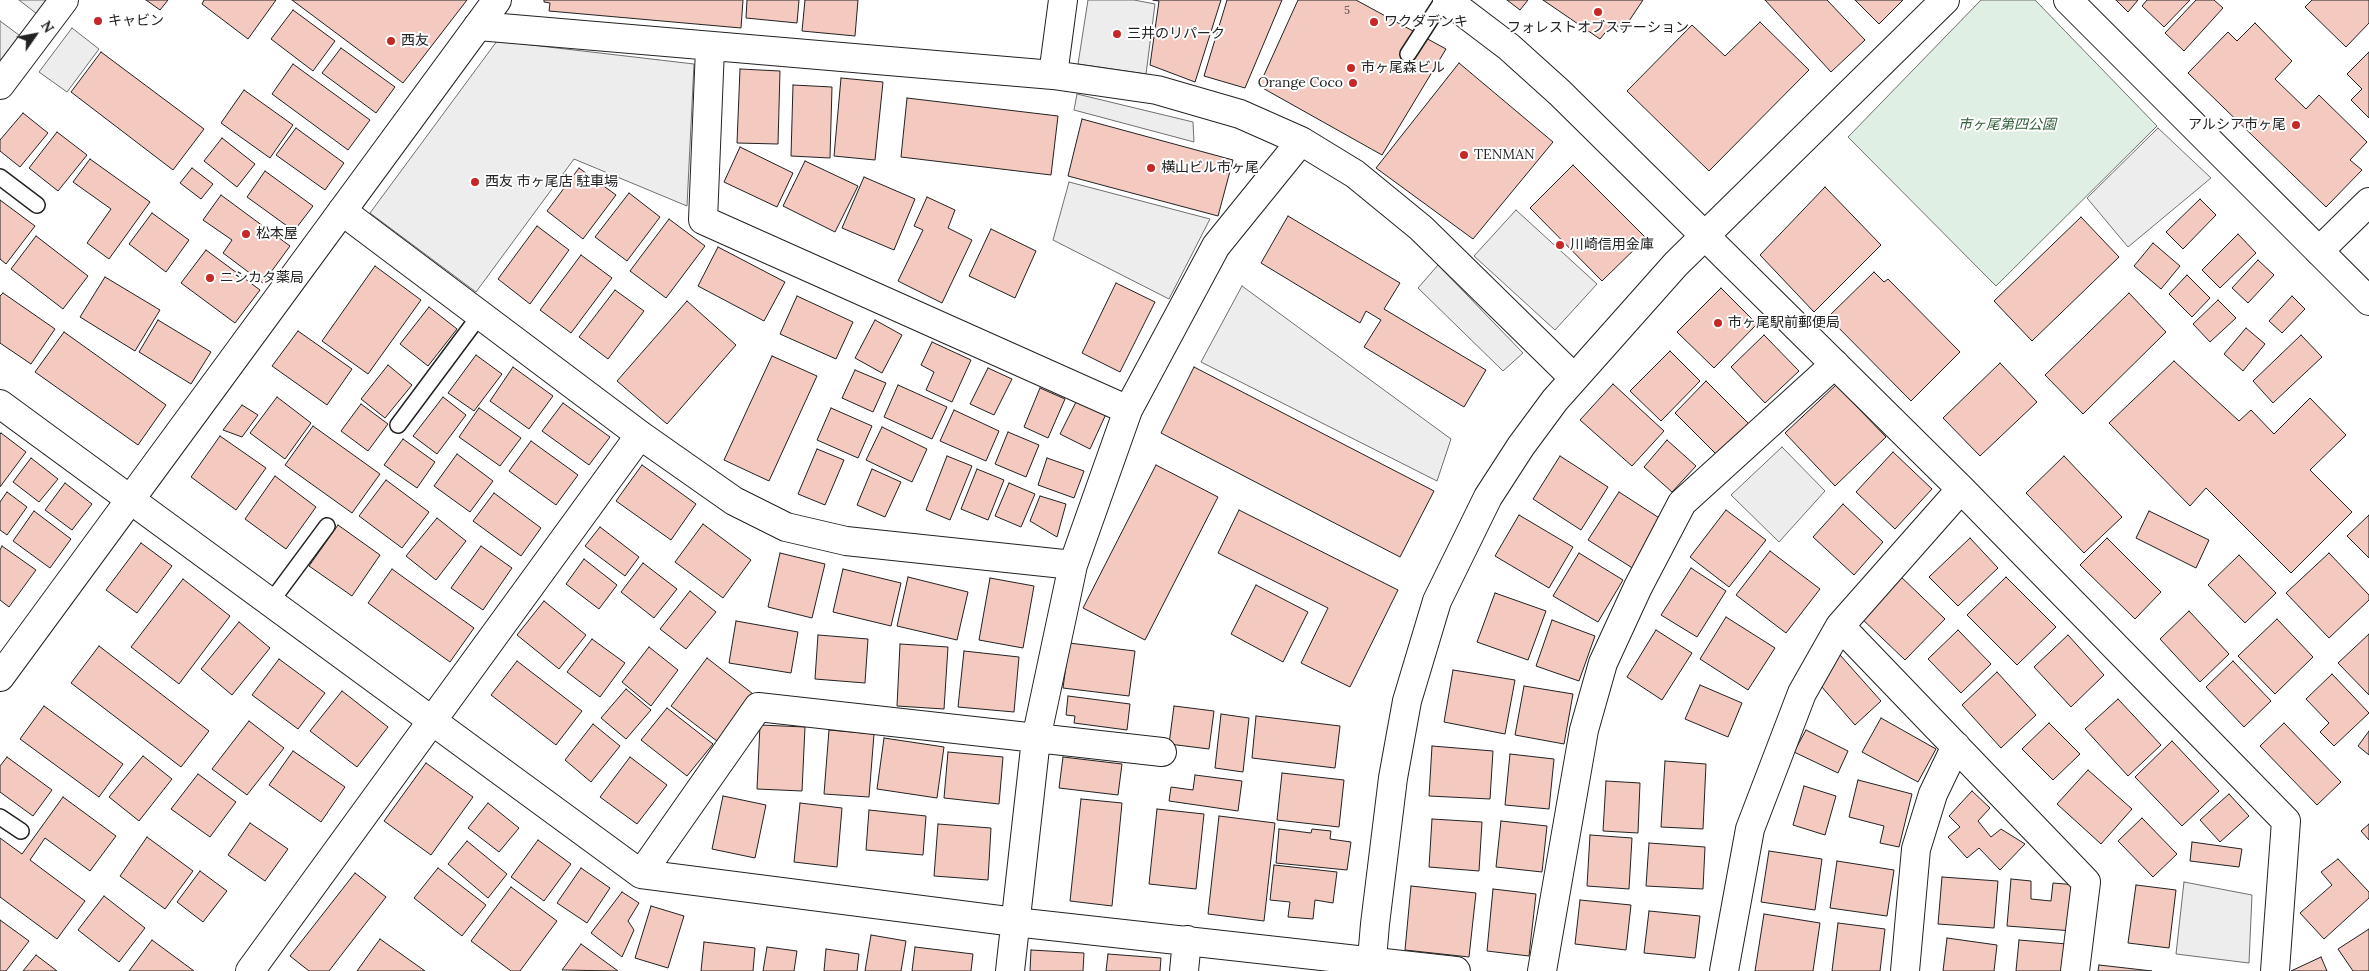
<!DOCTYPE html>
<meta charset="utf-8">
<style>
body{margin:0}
#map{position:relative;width:2369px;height:971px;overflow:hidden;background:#fff;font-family:Lora,serif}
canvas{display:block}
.north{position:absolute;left:10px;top:10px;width:50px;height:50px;-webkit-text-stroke:4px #fff;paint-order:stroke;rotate:57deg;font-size:14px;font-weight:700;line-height:20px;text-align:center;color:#222}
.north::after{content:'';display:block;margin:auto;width:18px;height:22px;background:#222;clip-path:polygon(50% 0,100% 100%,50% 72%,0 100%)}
</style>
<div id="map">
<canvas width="2369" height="971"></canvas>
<div class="north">N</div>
</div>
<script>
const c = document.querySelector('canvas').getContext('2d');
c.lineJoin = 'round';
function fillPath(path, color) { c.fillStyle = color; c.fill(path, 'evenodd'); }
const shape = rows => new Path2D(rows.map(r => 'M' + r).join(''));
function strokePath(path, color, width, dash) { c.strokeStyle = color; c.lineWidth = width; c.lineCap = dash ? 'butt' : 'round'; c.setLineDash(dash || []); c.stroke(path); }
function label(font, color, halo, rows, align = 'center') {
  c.font = font + ' Lora,"Noto Sans JP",serif'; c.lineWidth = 4; c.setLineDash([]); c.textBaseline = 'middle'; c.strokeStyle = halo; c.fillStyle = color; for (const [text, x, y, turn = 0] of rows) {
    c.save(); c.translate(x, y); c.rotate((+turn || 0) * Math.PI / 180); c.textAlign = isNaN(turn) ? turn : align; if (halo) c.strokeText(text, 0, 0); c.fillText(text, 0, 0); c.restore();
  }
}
const green = shape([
 [1981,0,2035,0,2157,126,1996,286,1848,137,1981,0]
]);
fillPath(green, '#e0efe3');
strokePath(green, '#6f6f6f', 1);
const parking = shape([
 [19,0,48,0,37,14,19,0],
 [1088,0,1134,0,1155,4,1146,74,1078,64,1088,0],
 [0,21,23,38,0,70,0,21],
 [72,28,99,49,67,92,39,72,72,28],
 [497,41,694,64,687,206,574,159,476,292,370,213,497,41],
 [1077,94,1193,122,1194,142,1074,110,1077,94],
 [2158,128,2211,178,2128,247,2087,198,2158,128],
 [1069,182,1210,219,1169,299,1053,240,1069,182],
 [1516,210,1597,284,1555,330,1474,256,1516,210],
 [1438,265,1523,353,1503,371,1418,288,1438,265],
 [1242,286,1451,439,1437,481,1201,362,1242,286],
 [1782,447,1825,491,1779,542,1731,495,1782,447],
 [2184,882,2252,895,2249,963,2176,954,2184,882]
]);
fillPath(parking, '#ededed');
strokePath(parking, '#6f6f6f', 1);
const building = shape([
 [146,0,168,0,160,10,146,0],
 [204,0,276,0,248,39,202,4,204,0],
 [292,0,467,0,403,83,292,0],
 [544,0,743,0,741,28,549,11,550,3,544,2,544,0],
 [747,0,799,0,797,23,746,18,747,0],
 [805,0,858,0,855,36,802,31,805,0],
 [1153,0,1221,0,1195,82,1150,65,1159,1,1153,0],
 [1227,0,1282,0,1245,88,1204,76,1227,0],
 [1298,0,1356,0,1446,49,1382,155,1259,86,1298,0],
 [1507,0,1528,0,1520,10,1507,0],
 [1543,0,1643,0,1623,30,1613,23,1600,39,1543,0],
 [1765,0,1827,0,1865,40,1831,72,1765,0],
 [1855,0,1903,0,1879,24,1855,0],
 [2116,0,2138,0,2128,12,2116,0],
 [2147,0,2190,0,2164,27,2142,6,2147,0],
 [2196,0,2214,0,2223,8,2184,51,2165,33,2196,0],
 [2312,0,2369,0,2369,23,2346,47,2305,7,2312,0],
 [293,10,335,41,313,71,271,39,293,10],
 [1760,22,1809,70,1709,171,1627,91,1692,25,1725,56,1760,22],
 [2255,23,2292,61,2275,79,2306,109,2319,95,2367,142,2350,160,2362,170,2326,207,2188,73,2228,32,2237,41,2255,23],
 [341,48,395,87,376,113,322,73,341,48],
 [101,52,204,129,173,170,71,92,101,52],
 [2369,52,2369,118,2351,100,2362,89,2347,74,2369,52],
 [1459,63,1553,142,1473,239,1376,168,1459,63],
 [293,64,370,120,348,150,272,94,293,64],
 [740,69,780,71,778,144,737,143,740,69],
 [841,78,883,82,875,160,834,156,841,78],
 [793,85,832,87,830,158,791,156,793,85],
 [244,90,293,125,270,158,221,123,244,90],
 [907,98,1058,116,1051,175,901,157,907,98],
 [23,113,48,133,20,167,0,151,0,140,23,113],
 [1082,119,1233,160,1218,216,1068,176,1082,119],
 [296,128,344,163,325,190,276,155,296,128],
 [57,132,87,155,58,191,29,168,57,132],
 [222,138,255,164,237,187,204,161,222,138],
 [740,147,793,173,777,207,724,182,740,147],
 [90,159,150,202,109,259,87,243,111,209,73,182,90,159],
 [805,161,858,186,835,232,783,206,805,161],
 [1573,165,1646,238,1602,281,1530,208,1573,165],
 [192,168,213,184,201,199,180,183,192,168],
 [579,168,616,195,583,239,547,211,579,168],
 [265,171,313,206,294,231,247,197,265,171],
 [864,177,915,199,894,250,842,228,864,177],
 [1825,187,1881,245,1814,312,1760,255,1825,187],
 [629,193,660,217,627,261,595,237,629,193],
 [221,195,290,246,263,283,223,253,232,240,203,220,221,195],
 [927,197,955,210,948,228,972,240,942,303,898,281,923,230,914,226,927,197],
 [2200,199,2216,215,2183,249,2166,232,2200,199],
 [0,200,35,226,6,264,0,259,0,200],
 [152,213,189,240,166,272,129,244,152,213],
 [1288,216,1400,283,1384,309,1486,370,1464,407,1364,347,1381,320,1366,311,1360,323,1261,263,1288,216],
 [2081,217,2119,257,2032,341,1994,301,2081,217],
 [669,219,705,246,666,298,630,271,669,219],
 [537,226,569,250,530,304,498,279,537,226],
 [991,229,1036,251,1015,298,969,276,991,229],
 [2238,234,2256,253,2220,288,2202,270,2238,234],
 [36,236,88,276,63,309,11,269,36,236],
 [2153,243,2180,266,2161,289,2134,266,2153,243],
 [718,247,785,282,764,321,698,286,718,247],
 [206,250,260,290,235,323,181,283,206,250],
 [581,255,612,278,571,333,540,310,581,255],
 [2258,260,2274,275,2248,303,2232,288,2258,260],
 [375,266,421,300,368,374,322,341,375,266],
 [1874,272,1884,282,1888,279,1960,352,1911,401,1828,317,1874,272],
 [2187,275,2210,298,2192,317,2169,294,2187,275],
 [105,277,160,310,135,351,80,317,105,277],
 [1116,283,1155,302,1120,372,1082,353,1116,283],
 [1721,288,1757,324,1714,368,1677,332,1721,288],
 [615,290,644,311,608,359,579,337,615,290],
 [3,293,55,329,31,364,0,343,0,296,3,293],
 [2129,293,2166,332,2083,414,2045,375,2129,293],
 [797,296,853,322,836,359,780,334,797,296],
 [2292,296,2305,309,2282,333,2269,321,2292,296],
 [2218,300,2236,318,2210,342,2193,324,2218,300],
 [687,301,736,345,667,424,617,381,687,301],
 [429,307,457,329,428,366,400,344,429,307],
 [158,320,211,352,191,384,139,352,158,320],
 [875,320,902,335,882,373,855,358,875,320],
 [2246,328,2265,344,2243,371,2224,354,2246,328],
 [298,331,352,369,327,405,272,366,298,331],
 [64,332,166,405,138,445,35,372,64,332],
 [1764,335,1799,371,1765,403,1731,367,1764,335],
 [2301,335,2322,357,2273,403,2253,381,2301,335],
 [932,342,971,360,952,402,926,390,934,372,921,365,932,342],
 [1670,351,1700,381,1661,421,1630,391,1670,351],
 [476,355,502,374,474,411,448,393,476,355],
 [772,356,817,376,769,481,724,460,772,356],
 [2174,361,2239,421,2251,410,2274,434,2310,398,2346,435,2310,470,2352,512,2291,573,2206,488,2190,506,2109,423,2174,361],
 [2000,363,2037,402,1980,456,1943,418,2000,363],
 [388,365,412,385,385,418,361,399,388,365],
 [513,367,553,396,529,429,490,401,513,367],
 [1194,367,1434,491,1400,557,1161,433,1194,367],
 [988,368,1012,379,994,415,970,404,988,368],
 [855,370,886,383,873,412,842,398,855,370],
 [1706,381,1749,424,1718,456,1675,413,1706,381],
 [1613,384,1664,431,1632,466,1580,420,1613,384],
 [898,385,947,407,932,439,884,417,898,385],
 [1836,385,1886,437,1835,486,1785,433,1836,385],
 [1040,388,1065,399,1048,438,1024,427,1040,388],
 [277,397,311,423,285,459,250,433,277,397],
 [443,397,466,415,437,454,413,436,443,397],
 [1077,400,1106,414,1090,449,1060,434,1077,400],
 [563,403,610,437,589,465,542,431,563,403],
 [361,404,388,424,368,451,341,431,361,404],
 [242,405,258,415,242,437,223,430,242,405],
 [479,408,521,438,500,466,459,437,479,408],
 [831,408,872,426,858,458,817,440,831,408],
 [954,410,999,431,986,461,940,441,954,410],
 [313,426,380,474,352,513,285,465,313,426],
 [882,427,927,449,912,482,866,460,882,427],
 [1008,432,1039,445,1026,477,995,464,1008,432],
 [1,433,26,452,0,487,0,434,1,433],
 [220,436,266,468,236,510,191,477,220,436],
 [403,439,435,462,417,488,384,465,403,439],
 [1667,440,1696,466,1672,492,1644,467,1667,440],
 [531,441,578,475,556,505,509,471,531,441],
 [817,449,844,460,825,505,798,494,817,449],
 [1893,452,1932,489,1895,529,1856,492,1893,452],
 [457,454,493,481,470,512,434,486,457,454],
 [947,456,972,466,950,520,926,510,947,456],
 [1560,456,1608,487,1581,530,1533,499,1560,456],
 [2064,456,2122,517,2084,553,2026,493,2064,456],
 [31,458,58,479,39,502,13,482,31,458],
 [1047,458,1084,471,1074,498,1038,485,1047,458],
 [642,465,696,504,671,540,616,501,642,465],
 [1156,465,1218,497,1145,640,1083,608,1156,465],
 [872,469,901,482,885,517,857,505,872,469],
 [977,469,1004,480,988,520,961,509,977,469],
 [275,476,316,507,286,549,245,519,275,476],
 [386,480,429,512,402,548,359,516,386,480],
 [65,483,92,504,72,530,45,510,65,483],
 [1009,483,1035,494,1021,527,995,516,1009,483],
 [7,492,27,507,7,535,0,530,0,502,7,492],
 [1619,492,1664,521,1634,569,1588,540,1619,492],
 [494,493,541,528,521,556,473,521,494,493],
 [1040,496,1066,504,1057,537,1030,521,1040,496],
 [1843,504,1883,542,1854,575,1813,537,1843,504],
 [1239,510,1398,590,1350,687,1301,663,1328,608,1218,553,1239,510],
 [1726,510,1766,540,1729,587,1690,557,1726,510],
 [34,511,71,539,50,568,13,541,34,511],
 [2149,511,2209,540,2196,568,2136,538,2149,511],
 [1519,515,1573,547,1549,588,1495,556,1519,515],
 [2369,515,2369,558,2347,536,2369,515],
 [437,518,466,541,436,580,406,556,437,518],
 [703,524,751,560,723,598,675,562,703,524],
 [338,525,380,555,352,596,309,566,338,525],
 [600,527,639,557,625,576,585,546,600,527],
 [1970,538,1998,568,1958,606,1929,577,1970,538],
 [2107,538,2161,592,2135,619,2080,565,2107,538],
 [141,543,172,566,137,613,106,590,141,543],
 [2,546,36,570,9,607,0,600,0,550,2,546],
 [481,546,512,568,483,610,451,588,481,546],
 [1770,551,1820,589,1786,633,1736,595,1770,551],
 [780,553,825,564,812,618,768,607,780,553],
 [1579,553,1623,580,1598,622,1553,596,1579,553],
 [2329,553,2369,595,2369,600,2329,638,2286,593,2329,553],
 [2239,555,2276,593,2245,623,2208,585,2239,555],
 [584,559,617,585,599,609,566,584,584,559],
 [643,563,677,589,654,618,621,592,643,563],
 [1691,568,1726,591,1697,637,1661,615,1691,568],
 [392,569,474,628,450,662,368,603,392,569],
 [843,569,901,583,891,626,833,612,843,569],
 [1898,574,1945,619,1905,660,1859,616,1898,574],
 [908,577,968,592,957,640,897,626,908,577],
 [2006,577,2056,627,2017,665,1967,615,2006,577],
 [990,578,1034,586,1023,648,979,640,990,578],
 [183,579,230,616,179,684,131,647,183,579],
 [1256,585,1308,612,1283,662,1231,634,1256,585],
 [690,591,716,612,686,649,660,629,690,591],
 [1495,593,1546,611,1528,660,1477,642,1495,593],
 [544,601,586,635,559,669,517,635,544,601],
 [2189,611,2229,654,2200,682,2160,639,2189,611],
 [1726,617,1775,648,1748,690,1700,659,1726,617],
 [2277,619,2313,657,2275,694,2238,656,2277,619],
 [1552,620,1595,636,1579,681,1536,666,1552,620],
 [736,621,798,632,791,673,729,663,736,621],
 [239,622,270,648,232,695,201,669,239,622],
 [1656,630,1692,653,1662,700,1627,677,1656,630],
 [1958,630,1991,664,1961,693,1928,659,1958,630],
 [2369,634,2369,695,2338,663,2369,634],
 [818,635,868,639,865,683,815,679,818,635],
 [2068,635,2104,675,2071,707,2034,667,2068,635],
 [592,639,625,663,600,697,567,672,592,639],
 [1069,643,1135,651,1129,696,1063,688,1069,643],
 [900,644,948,647,944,709,897,706,900,644],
 [99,646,209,731,181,767,71,683,99,646],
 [649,647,678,670,651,706,622,682,649,647],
 [964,651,1019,657,1014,712,958,707,964,651],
 [1840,655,1881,701,1855,725,1814,678,1840,655],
 [707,658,753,694,717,741,671,706,707,658],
 [279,659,325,693,298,729,252,695,279,659],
 [517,661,582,711,556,745,491,695,517,661],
 [2233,661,2271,701,2244,727,2206,687,2233,661],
 [1453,670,1515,680,1505,734,1444,722,1453,670],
 [1997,672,2036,715,2001,748,1962,705,1997,672],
 [2332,674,2369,713,2334,746,2320,732,2329,723,2306,699,2332,674],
 [1700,685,1742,703,1728,737,1685,719,1700,685],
 [1524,686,1573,694,1564,744,1515,735,1524,686],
 [626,689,651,710,626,739,601,718,626,689],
 [342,691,388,727,357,767,310,731,342,691],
 [1068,696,1130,704,1127,730,1074,723,1075,716,1066,715,1068,696],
 [2118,699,2161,745,2128,776,2085,729,2118,699],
 [44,706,123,764,99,797,20,739,44,706],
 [1174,706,1214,711,1209,749,1169,744,1174,706],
 [667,708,713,744,687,776,641,740,667,708],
 [1221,714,1249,718,1243,772,1215,768,1221,714],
 [1256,716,1340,726,1335,768,1252,758,1256,716],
 [1881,718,1936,749,1918,782,1862,752,1881,718],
 [249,721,284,748,247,795,212,769,249,721],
 [2049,723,2080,754,2053,780,2022,749,2049,723],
 [2284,723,2341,782,2317,805,2260,746,2284,723],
 [593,724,620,746,591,782,565,760,593,724],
 [760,725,805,727,802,791,757,789,760,725],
 [829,730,874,734,869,797,824,794,829,730],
 [1806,730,1848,751,1838,773,1794,752,1806,730],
 [2369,731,2369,755,2358,746,2369,731],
 [884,738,944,747,937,798,877,789,884,738],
 [2172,741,2219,791,2182,826,2135,777,2172,741],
 [1432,746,1493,751,1490,799,1429,796,1432,746],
 [293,751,345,787,321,822,269,785,293,751],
 [948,752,1003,757,999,804,944,798,948,752],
 [1510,754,1554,759,1549,809,1505,805,1510,754],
 [143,756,172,779,139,821,109,797,143,756],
 [7,757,52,790,33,816,0,792,0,766,7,757],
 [630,757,667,785,637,824,600,797,630,757],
 [1063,757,1122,764,1118,795,1059,788,1063,757],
 [1665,761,1706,764,1703,829,1661,827,1665,761],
 [426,763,473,797,431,855,384,821,426,763],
 [2088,770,2132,809,2101,844,2057,804,2088,770],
 [1282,773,1344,780,1339,827,1277,820,1282,773],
 [198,774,236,802,210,837,171,809,198,774],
 [1195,775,1242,781,1238,811,1169,801,1171,787,1193,790,1195,775],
 [1858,780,1912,794,1899,847,1880,843,1884,826,1849,817,1858,780],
 [1606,781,1640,783,1638,833,1603,831,1606,781],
 [1804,786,1836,796,1825,835,1793,825,1804,786],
 [1972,791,1990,808,1978,821,1991,837,2001,829,2025,844,2000,870,1979,848,1967,858,1948,837,1960,827,1949,816,1972,791],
 [2229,794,2249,816,2220,842,2200,820,2229,794],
 [723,796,766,805,755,858,712,849,723,796],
 [63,797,116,836,90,871,45,838,30,860,85,901,57,939,0,897,0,838,22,854,63,797],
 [1081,799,1122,803,1112,906,1070,901,1081,799],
 [488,803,519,828,499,852,468,828,488,803],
 [800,803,842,808,837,867,794,862,800,803],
 [1157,809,1204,814,1196,889,1149,884,1157,809],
 [869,810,926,816,923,855,866,850,869,810],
 [1219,816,1275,823,1264,921,1208,914,1219,816],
 [2142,818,2177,854,2153,877,2118,841,2142,818],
 [1432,819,1482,822,1479,871,1429,867,1432,819],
 [1501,821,1547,826,1542,872,1496,867,1501,821],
 [250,823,288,849,265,881,228,855,250,823],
 [938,824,991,828,988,880,934,876,938,824],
 [2369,824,2369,840,2361,831,2369,824],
 [1279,829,1311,833,1312,829,1331,831,1330,839,1351,842,1347,870,1276,863,1279,829],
 [1590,835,1632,838,1629,889,1587,886,1590,835],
 [147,837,193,871,165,909,120,876,147,837],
 [538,840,571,864,544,901,511,877,538,840],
 [467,841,507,874,488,898,448,864,467,841],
 [2192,842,2242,849,2239,867,2190,861,2192,842],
 [1649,843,1705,847,1703,889,1646,886,1649,843],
 [1769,851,1822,859,1815,910,1761,902,1769,851],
 [2338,859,2369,892,2369,898,2324,939,2300,913,2332,885,2321,872,2338,859],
 [1837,861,1894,870,1887,916,1830,908,1837,861],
 [1274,865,1337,872,1333,903,1315,900,1313,919,1288,917,1290,902,1270,900,1274,865],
 [438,868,486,905,462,936,414,898,438,868],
 [581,868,610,888,587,923,557,903,581,868],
 [200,871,227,891,203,922,177,902,200,871],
 [355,873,386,897,329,971,309,971,290,956,355,873],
 [1942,877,1998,881,1994,928,1938,924,1942,877],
 [2011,879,2031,881,2031,899,2051,901,2053,883,2077,885,2073,931,2007,926,2011,879],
 [2136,885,2176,890,2169,948,2128,943,2136,885],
 [1411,886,1476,893,1469,957,1405,950,1411,886],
 [511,887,557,921,520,971,511,971,471,941,511,887],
 [1493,889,1536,894,1529,956,1487,951,1493,889],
 [622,892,639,903,628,921,634,930,622,957,591,933,622,892],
 [104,896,145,928,119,962,78,930,104,896],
 [1580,900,1631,905,1626,950,1575,944,1580,900],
 [651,906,684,916,668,968,635,958,651,906],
 [1649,911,1700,916,1695,958,1644,953,1649,911],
 [1764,914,1820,923,1813,971,1755,971,1764,914],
 [0,920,29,941,6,971,0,971,0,920],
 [1838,923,1885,929,1880,971,1832,971,1838,923],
 [2369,929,2369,971,2353,971,2338,949,2369,929],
 [871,935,906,941,901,971,865,971,871,935],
 [1947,938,1997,945,1994,971,1943,971,1947,938],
 [380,939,425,971,357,971,380,939],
 [152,940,194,971,129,971,152,940],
 [2019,940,2067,944,2063,971,2016,971,2019,940],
 [704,942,755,948,753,971,701,971,704,942],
 [581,944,618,971,562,970,581,944],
 [767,947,797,951,794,971,763,971,767,947],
 [915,947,973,954,971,971,912,971,915,947],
 [826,949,859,954,857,971,824,971,826,949],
 [1031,950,1084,953,1083,971,1030,971,1031,950],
 [1108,954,1161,958,1160,971,1106,971,1108,954],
 [36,955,57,971,23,971,36,955],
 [2321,957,2327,971,2291,971,2321,957],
 [2099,965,2152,971,2098,971,2099,965]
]);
fillPath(building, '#f3c9c0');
strokePath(building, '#222', 1);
const service = shape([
 [1408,54,1443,0],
 [0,177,37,205],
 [398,425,480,315],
 [270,603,327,526],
 [0,817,21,831]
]);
const minor = shape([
 [478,26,1053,75,1157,90,1240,114,1301,141,1355,174,1421,228,1574,378],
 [710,48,703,220,1128,410],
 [1053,75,1063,0],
 [0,85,64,0],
 [342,211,640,435,734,501,786,527,846,541,1073,565],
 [1705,236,1961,489,2286,821,2275,971],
 [2319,251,2369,202],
 [0,404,641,874,1015,922,1456,971],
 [1840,626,2086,882,2075,971],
 [641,874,758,707,1162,752],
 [250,971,640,435],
 [1010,971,1036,739,1073,565,1128,410,1216,246,1301,141],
 [1184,971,1187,940],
 [1542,971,1584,730,1603,663,1638,587,1682,503,1835,364],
 [1724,971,1750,829,1802,693,1840,626,1961,489],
 [1905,971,1916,849,1933,794,1956,746]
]);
const tertiary = shape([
 [1447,0,1509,47,1560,93,1705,236],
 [2068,0,2369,301],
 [0,677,497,0],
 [1371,971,1375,924,1393,778,1407,701,1437,601,1488,497,1521,446,1555,400,1676,264,1945,0]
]);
strokePath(service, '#222', 18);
strokePath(minor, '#222', 30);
strokePath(tertiary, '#222', 30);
strokePath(service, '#fff', 15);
strokePath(minor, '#fff', 28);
strokePath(tertiary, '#fff', 28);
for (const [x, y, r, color] of [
 [1598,12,5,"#c62828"],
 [98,21,5,"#c62828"],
 [1374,22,5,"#c62828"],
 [1117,34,5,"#c62828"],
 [391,41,5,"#c62828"],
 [1351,68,5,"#c62828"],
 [1353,83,5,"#c62828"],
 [2296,125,5,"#c62828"],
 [1464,155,5,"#c62828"],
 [1151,168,5,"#c62828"],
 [475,182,5,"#c62828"],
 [246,234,5,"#c62828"],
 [1560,245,5,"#c62828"],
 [210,278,5,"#c62828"],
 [1718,323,5,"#c62828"]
]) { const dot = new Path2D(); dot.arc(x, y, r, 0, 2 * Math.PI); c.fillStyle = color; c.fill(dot); strokePath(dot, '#fff', 2); }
label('11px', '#564c4a', null, [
 ["5",1347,11]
]);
label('14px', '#222', '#fff', [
 ["キャビン",108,21],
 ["ワクダデンキ",1384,22],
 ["フォレストオブステーション",1598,28,"center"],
 ["三井のリパーク",1127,34],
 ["西友",401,41],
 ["市ヶ尾森ビル",1361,68],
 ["Orange Coco",1343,83,"right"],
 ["アルシア市ヶ尾",2286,125,"right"],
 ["TENMAN",1474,155],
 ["横山ビル市ヶ尾",1161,168],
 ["西友 市ヶ尾店 駐車場",485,182],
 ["松本屋",256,234],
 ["川崎信用金庫",1570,245],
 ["ニシカタ薬局",220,278],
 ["市ヶ尾駅前郵便局",1728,323]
], 'left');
label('italic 14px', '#2f5e38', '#fff', [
 ["市ヶ尾第四公園",2007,125]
]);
</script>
